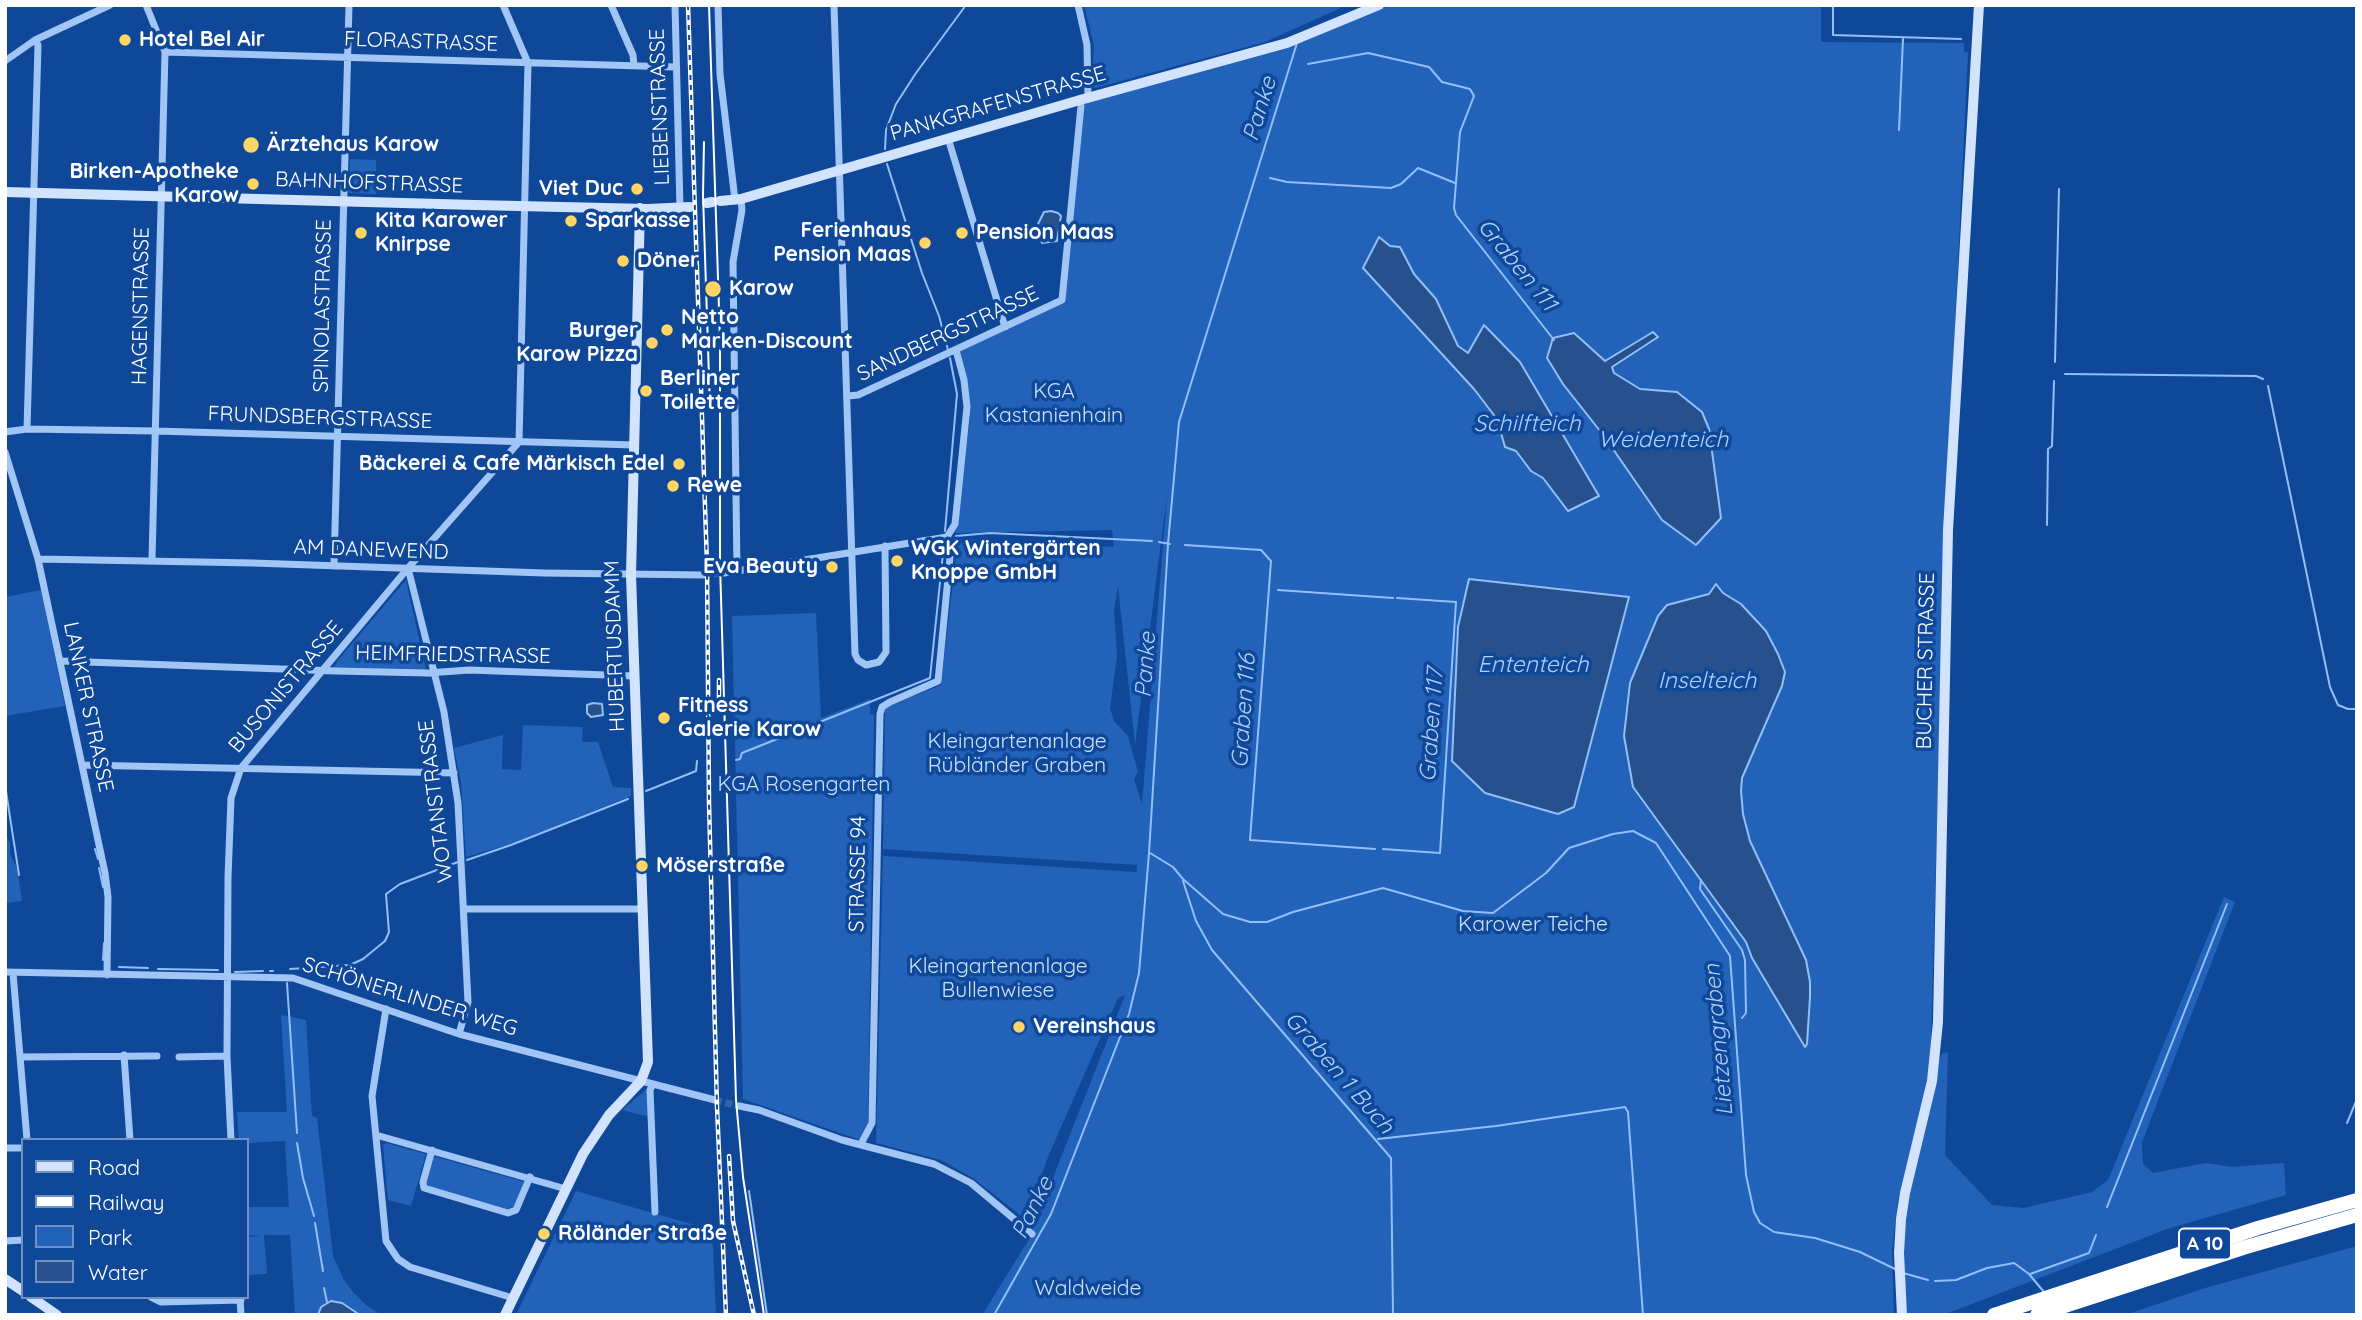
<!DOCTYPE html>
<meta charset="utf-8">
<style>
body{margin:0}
#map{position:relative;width:2362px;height:1320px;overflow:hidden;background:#104899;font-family:Quicksand,sans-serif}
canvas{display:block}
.frame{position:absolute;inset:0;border:7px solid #fff;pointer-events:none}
.legend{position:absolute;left:21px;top:1138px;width:228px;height:161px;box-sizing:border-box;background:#104899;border:2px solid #7091c2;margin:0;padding:9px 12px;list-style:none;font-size:21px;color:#fff}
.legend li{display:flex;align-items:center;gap:14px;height:35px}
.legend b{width:35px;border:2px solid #7091c2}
</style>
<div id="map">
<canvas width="2362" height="1320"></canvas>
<div class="frame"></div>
<ul class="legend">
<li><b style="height:9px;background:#d1e3fd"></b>Road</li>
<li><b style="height:9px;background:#fff"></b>Railway</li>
<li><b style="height:19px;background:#2262b8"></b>Park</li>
<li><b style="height:19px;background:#27518c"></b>Water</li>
</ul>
</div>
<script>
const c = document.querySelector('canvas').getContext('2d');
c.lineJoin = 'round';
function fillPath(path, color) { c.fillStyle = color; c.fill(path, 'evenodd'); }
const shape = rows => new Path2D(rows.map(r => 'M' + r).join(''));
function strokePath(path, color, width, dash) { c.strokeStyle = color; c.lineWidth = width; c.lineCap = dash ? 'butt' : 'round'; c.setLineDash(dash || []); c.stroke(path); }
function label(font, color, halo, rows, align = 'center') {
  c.font = font + ' Quicksand,sans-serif'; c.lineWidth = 7; c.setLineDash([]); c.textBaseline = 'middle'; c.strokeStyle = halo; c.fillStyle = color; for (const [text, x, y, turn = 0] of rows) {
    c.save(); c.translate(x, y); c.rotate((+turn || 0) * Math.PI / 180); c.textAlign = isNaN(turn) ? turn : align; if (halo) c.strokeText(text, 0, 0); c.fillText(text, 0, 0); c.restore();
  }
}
fillPath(shape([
 [1084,5,1347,5,1265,42,1095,88,1092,87,1094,45],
 [1391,5,1821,5,1821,42,1964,43,1964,52,1968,52,1945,538,1930,1075,1898,1200,1892,1251,1894,1315,982,1315,1028,1241,1125,995,1118,998,1050,1152,1025,1219,973,1178,941,1160,876,1143,883,856,1137,872,1137,865,883,849,885,708,941,685,958,539,1114,547,1112,530,955,533,970,419,966,379,960,351,1064,303,1085,102,1287,48],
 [1167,495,1142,804,1134,779,1138,772,1128,736,1114,721,1110,708,1117,656,1114,610,1118,586,1135,745],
 [350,159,376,160,376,194,349,193],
 [406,580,426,670,333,669,338,660],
 [41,590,65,706,5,716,5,597],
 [816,613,821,718,870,699,870,714,874,715,868,1124,860,1140,743,1099,732,616],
 [523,725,583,727,582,742,598,742,613,787,631,788,631,796,517,842,466,857,461,782,454,748,503,735,502,769,521,770],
 [5,834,10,843,10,854,17,868,22,901,5,903],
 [2224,897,2235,902,2142,1142,2143,1164,2153,1173,2206,1163,2232,1167,2284,1163,2286,1195,2170,1228,1943,1315,1905,1315,1902,1245,1908,1198,1941,1054,1948,1052,1945,1155,1992,1205,2024,1208,2092,1192,2108,1180],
 [281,1015,306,1020,312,1116,317,1118,333,1256,344,1280,353,1292,366,1305,381,1315,360,1315,342,1303,321,1307,318,1315,295,1315,290,1235,264,1235,267,1274,247,1275,247,1237,261,1236,247,1235,247,1207,289,1207,285,1141,247,1143,247,1140,239,1140,237,1112,287,1112],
 [648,1088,649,1115,645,1116,622,1110],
 [386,1143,426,1154,411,1206,388,1200,383,1145],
 [433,1156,525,1182,514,1206,507,1209,429,1187,426,1181],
 [576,1191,712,1230,716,1315,516,1315],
 [2357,1246,2357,1315,2125,1315,2205,1288]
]), '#2262b8');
const water = shape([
 [1051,211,1058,213,1061,216,1057,241,1042,243,1038,224,1044,212,1051,211],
 [1379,237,1390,246,1400,247,1414,274,1436,299,1458,346,1468,353,1484,325,1520,362,1599,496,1568,511,1543,478,1531,471,1516,451,1505,447,1497,419,1474,389,1363,268,1379,237],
 [1653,332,1658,337,1612,367,1614,373,1640,389,1677,392,1702,412,1709,429,1721,518,1696,545,1662,520,1604,436,1563,384,1547,358,1553,338,1574,333,1605,361,1653,332],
 [1469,579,1629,597,1574,807,1558,814,1485,793,1452,761,1458,627,1469,579],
 [1716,584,1723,593,1741,604,1766,631,1778,654,1785,672,1782,686,1742,778,1741,791,1743,814,1750,841,1806,960,1810,982,1810,997,1807,1044,1805,1047,1752,958,1746,942,1633,787,1624,736,1630,683,1658,616,1667,605,1709,594,1716,584],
 [593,703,602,704,603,715,591,717,587,713,587,705,593,703],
 [331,1301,342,1303,360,1315,318,1315,321,1307,331,1301]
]);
fillPath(water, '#27518c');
strokePath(water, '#93bff8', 2);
strokePath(shape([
 [1833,5,1833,35,1961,39],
 [1308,64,1368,53,1429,67,1442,82,1470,89,1474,96,1460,132,1454,208,1456,215,1554,340],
 [1899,130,1903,39],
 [885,149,886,130,896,104,916,73,966,5],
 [887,164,922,273,939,316,948,350],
 [1270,178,1287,182,1391,188,1401,184,1418,168,1455,183],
 [2055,362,2059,189],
 [2065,374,2256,376,2263,379],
 [2268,386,2330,687,2338,705,2348,709,2357,709],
 [2047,525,2048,449,2052,446,2054,381],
 [945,531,957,394,950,358],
 [956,536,990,533,1152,541],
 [1159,542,1170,544],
 [1185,545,1261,550,1271,561,1250,840,1375,849],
 [1278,590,1393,598],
 [736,760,740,759,742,753,930,678,944,544],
 [5,785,19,875],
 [646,791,696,771,697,761],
 [95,849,98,859],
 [1383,849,1440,853,1456,602,1397,598],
 [1150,853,1173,867,1183,879,1223,914,1250,922,1267,922,1293,912,1383,888,1463,911,1493,913,1546,873,1569,848,1613,834,1633,831,1656,843,1730,956,1746,1175,1754,1212,1760,1223,1774,1232,1815,1238,1860,1252,1895,1269],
 [467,860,511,845,628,799],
 [99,868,103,887],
 [1701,880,1700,889,1742,950,1745,960,1746,1013,1742,1018],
 [1183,881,1196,921,1212,950,1391,1158,1393,1315],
 [103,960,104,943],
 [119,967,148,968],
 [158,969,218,970],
 [290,969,350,965,363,959,385,941,389,932,386,894,400,884,458,862],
 [270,971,273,971],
 [235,972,263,971],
 [287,983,297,1133],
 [2347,1123,2357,1099],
 [1378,1139,1496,1126,1625,1107,1628,1112,1643,1315],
 [297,1143,303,1178,314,1216],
 [749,1191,767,1315],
 [2107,1207,2227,904],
 [315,1223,323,1271],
 [1903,1273,1928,1280],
 [2030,1274,2089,1253,2096,1235],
 [1935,1281,1956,1280,1987,1268,2014,1263,2029,1274,2044,1292],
 [324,1288,327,1302],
 [994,1315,1051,1214,1129,1014,1139,973,1149,853,1168,544,1179,422,1297,43]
]), '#93bff8', 2);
strokePath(shape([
 [703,575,724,573],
 [715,1100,739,1106]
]), '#3463a8', 7, [7, 3.5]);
strokePath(shape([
 [146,5,165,52,152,560],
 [503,5,528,63,519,442],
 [611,5,633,55,634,66],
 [675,5,680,209],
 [718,5,720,74,735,200],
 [834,5,855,654,858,660,866,665,879,662,886,652,885,546],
 [1078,5,1087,45,1088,98],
 [165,52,675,67],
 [5,61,35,40,110,5],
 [948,138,1005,327],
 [848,396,858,395,1062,300,1081,106,1080,100],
 [27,429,38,45,35,40],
 [5,432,27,429,156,431,634,445],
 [5,452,38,559,105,873,108,897,107,975],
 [947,537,955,524,967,407,964,380,956,350],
 [38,559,253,563,544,573,703,575],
 [334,566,349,5],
 [408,568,444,712,458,803,468,1002,459,1034],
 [737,570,733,262,742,210,741,199],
 [724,573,947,537],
 [60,661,337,671,428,673,469,670,634,676],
 [82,765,454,773],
 [465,909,643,909],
 [5,972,293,978,459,1034,715,1100],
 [13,973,27,1140],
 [386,1009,372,1096,386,1241,398,1259,410,1267,513,1298],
 [124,1055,130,1140],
 [20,1057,157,1056],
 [179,1057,227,1056],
 [653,1084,650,1090,655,1212],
 [739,1106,759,1110,842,1140,934,1164,971,1183,1032,1234],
 [376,1135,566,1189],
 [231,1140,227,1056,228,878,231,798,241,768,408,568,519,442],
 [861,1144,872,1123,880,714,882,707,890,702,938,681,951,547,947,537],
 [5,1148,23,1148],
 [432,1150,423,1182,424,1188,508,1213,516,1210,530,1177],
 [5,1241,23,1240],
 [151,1297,161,1302,241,1300],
 [240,1298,241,1315]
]), '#a1c5f4', 7);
strokePath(shape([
 [5,192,475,205,648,209,690,207],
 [720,201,741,199,1080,100,1287,43,1379,5],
 [707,203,712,202],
 [5,1279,23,1291],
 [31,1297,57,1315],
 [505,1315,583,1154,609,1115,641,1081,648,1062,631,575,640,208],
 [1902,1315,1899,1253,1901,1219,1905,1193,1932,1081,1938,1022,1948,530,1979,5]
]), '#d1e3fd', 10);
strokePath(shape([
 [1994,1315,2258,1228,2357,1200],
 [2037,1315,2246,1247,2357,1215]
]), '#fff', 14);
strokePath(shape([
 [709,5,720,339,720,564,736,1100,743,1177,764,1315],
 [704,142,703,195,710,408]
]), '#fff', 2);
const rail = shape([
 [688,5,707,565,709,803,717,1107,726,1315],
 [719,705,719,680],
 [729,1156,733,1221,754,1315]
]);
strokePath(rail, '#fff', 4.5);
strokePath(rail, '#104899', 2, [5]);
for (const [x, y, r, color] of [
 [125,40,7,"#ffd665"],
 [251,145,9,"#ffd665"],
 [253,184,7,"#ffd665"],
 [637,189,7,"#ffd665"],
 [571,221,7,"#ffd665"],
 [361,233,7,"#ffd665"],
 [962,233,7,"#ffd665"],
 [925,243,7,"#ffd665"],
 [623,261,7,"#ffd665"],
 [713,289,9,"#ffd665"],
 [667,330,7,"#ffd665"],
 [652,343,7,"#ffd665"],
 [646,391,7,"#ffd665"],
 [679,464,7,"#ffd665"],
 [673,486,7,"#ffd665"],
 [897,561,7,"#ffd665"],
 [832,567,7,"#ffd665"],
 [664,718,7,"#ffd665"],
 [642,866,7,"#ffd665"],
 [1019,1027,7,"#ffd665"],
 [544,1234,7,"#ffd665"]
]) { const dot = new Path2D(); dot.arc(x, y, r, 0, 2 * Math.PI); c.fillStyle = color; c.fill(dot); strokePath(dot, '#104899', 2.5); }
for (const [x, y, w] of [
 [2205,1244,52]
]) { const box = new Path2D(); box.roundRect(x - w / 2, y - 15.5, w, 31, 5); c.fillStyle = '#104899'; c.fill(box); strokePath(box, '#fff', 2); }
label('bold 19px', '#fff', null, [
 ["A 10",2205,1244]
]);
label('bold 21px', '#fff', '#104899', [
 ["Hotel Bel Air",139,40],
 ["Ärztehaus Karow",267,145],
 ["Birken-Apotheke",239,172,"right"],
 ["Karow",239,196,"right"],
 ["Viet Duc",623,189,"right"],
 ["Kita Karower",375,221],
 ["Knirpse",375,245],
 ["Sparkasse",585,221],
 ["Ferienhaus",911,231,"right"],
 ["Pension Maas",911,255,"right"],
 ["Pension Maas",976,233],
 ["Döner",637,261],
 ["Karow",729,289],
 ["Netto",681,318],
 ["Marken-Discount",681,342],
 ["Burger",638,331,"right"],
 ["Karow Pizza",638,355,"right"],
 ["Berliner",660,379],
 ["Toilette",660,403],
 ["Bäckerei & Cafe Märkisch Edel",665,464,"right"],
 ["Rewe",687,486],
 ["WGK Wintergärten",911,549],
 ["Knoppe GmbH",911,573],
 ["Eva Beauty",818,567,"right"],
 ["Fitness",678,706],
 ["Galerie Karow",678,730],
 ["Möserstraße",656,866],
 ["Vereinshaus",1033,1027],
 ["Röländer Straße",558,1234]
], 'left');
label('21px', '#fff', '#104899', [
 ["FLORASTRASSE",421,42,2],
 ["PANKGRAFENSTRASSE",998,104,-16],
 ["LIEBENSTRASSE",660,107,-92],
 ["BAHNHOFSTRASSE",369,183,2],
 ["HAGENSTRASSE",141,306,-89],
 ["SPINOLASTRASSE",323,306,-89],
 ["SANDBERGSTRASSE",948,334,-25],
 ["FRUNDSBERGSTRASSE",320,418,2],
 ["AM DANEWEND",371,550,2],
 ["HUBERTUSDAMM",615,646,-92],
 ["HEIMFRIEDSTRASSE",453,655,1],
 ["BUCHER STRASSE",1926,661,-89],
 ["BUSONISTRASSE",286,687,-50],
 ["LANKER STRASSE",88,707,78],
 ["WOTANSTRASSE",436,801,-97],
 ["STRASSE 94",858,874,-89],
 ["SCHÖNERLINDER WEG",410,997,17]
]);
label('21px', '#c9e0fe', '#104899', [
 ["KGA",1054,392],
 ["Kastanienhain",1054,416],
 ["Kleingartenanlage",1017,742],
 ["Rübländer Graben",1017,766],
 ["KGA Rosengarten",804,785],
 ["Karower Teiche",1533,925],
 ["Kleingartenanlage",998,967],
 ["Bullenwiese",998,991],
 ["Waldweide",1088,1289]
]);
label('italic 23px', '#aecffb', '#104899', [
 ["Panke",1260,109,-73],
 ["Graben 111",1517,265,51],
 ["Schilfteich",1527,424],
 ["Weidenteich",1663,440],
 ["Panke",1146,665,-86],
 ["Ententeich",1533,665],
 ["Inselteich",1707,681],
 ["Graben 116",1244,711,-86],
 ["Graben 117",1432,725,-86],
 ["Lietzengraben",1719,1040,-95],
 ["Graben 1 Buch",1339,1073,49],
 ["Panke",1033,1208,-64]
]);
</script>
